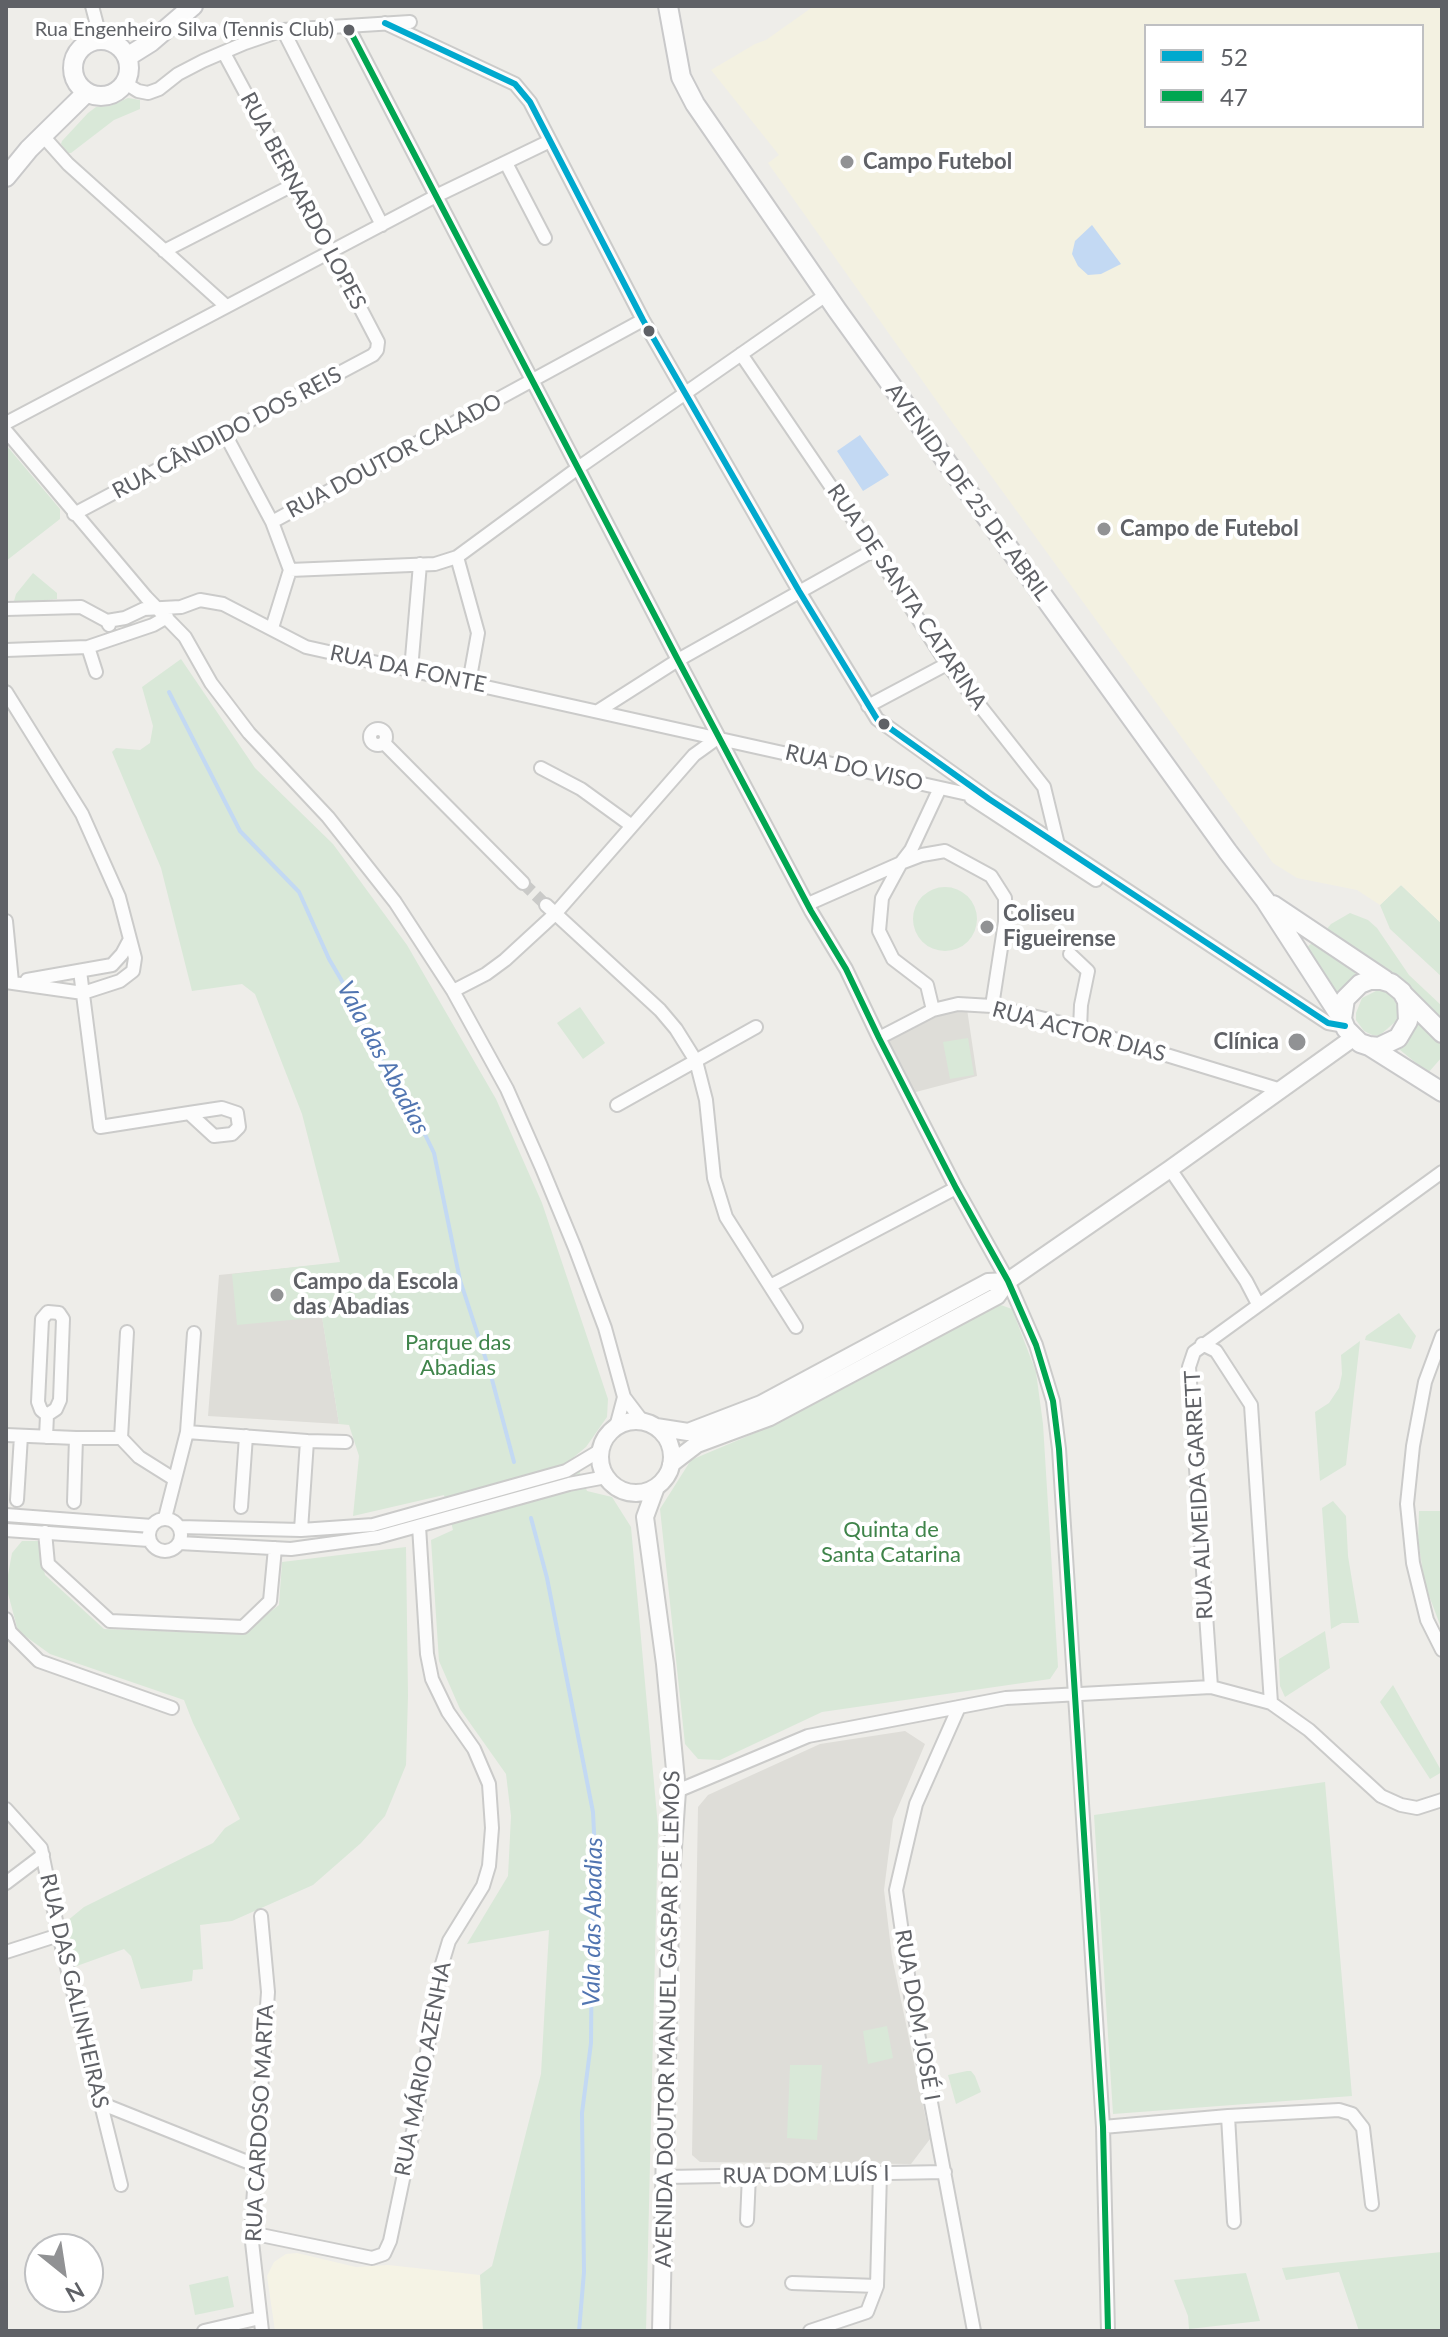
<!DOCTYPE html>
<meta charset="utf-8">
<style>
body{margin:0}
#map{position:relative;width:1448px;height:2337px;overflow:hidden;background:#eeede9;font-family:Lato,sans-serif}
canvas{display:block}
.frame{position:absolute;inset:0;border:8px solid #5f6166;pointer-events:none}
.legend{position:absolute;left:1144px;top:24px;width:280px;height:104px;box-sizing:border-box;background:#fff;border:2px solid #bfc0c2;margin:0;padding:10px 14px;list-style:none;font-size:24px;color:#5f6166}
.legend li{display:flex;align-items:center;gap:16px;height:40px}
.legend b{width:40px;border:2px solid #bfc0c2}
.north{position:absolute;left:24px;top:2233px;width:80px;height:80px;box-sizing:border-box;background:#fff;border:2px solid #bfc0c2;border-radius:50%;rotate:150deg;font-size:22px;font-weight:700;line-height:32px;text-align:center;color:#5f6166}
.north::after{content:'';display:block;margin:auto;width:28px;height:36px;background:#919294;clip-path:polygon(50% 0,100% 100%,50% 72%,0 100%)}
</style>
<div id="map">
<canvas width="1448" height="2337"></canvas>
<div class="frame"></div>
<ul class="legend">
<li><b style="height:10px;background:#00a9ce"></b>52</li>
<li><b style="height:10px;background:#00a651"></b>47</li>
</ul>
<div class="north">N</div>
</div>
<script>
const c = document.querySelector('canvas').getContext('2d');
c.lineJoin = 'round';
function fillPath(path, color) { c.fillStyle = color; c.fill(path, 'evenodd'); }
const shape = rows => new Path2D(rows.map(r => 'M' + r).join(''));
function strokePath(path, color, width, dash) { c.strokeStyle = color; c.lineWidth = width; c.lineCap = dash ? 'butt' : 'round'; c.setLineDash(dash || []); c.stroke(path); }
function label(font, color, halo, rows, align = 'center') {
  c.font = font + ' Lato,sans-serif'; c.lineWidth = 8; c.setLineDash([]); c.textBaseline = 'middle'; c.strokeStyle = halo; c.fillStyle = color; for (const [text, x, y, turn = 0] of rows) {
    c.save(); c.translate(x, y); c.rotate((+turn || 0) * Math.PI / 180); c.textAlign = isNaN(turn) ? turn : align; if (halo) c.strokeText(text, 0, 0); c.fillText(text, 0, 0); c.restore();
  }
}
fillPath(shape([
 [297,2253,356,2267,388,2265,480,2275,483,2331,275,2331,267,2276,274,2262,286,2254]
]), '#f5f3e5');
fillPath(shape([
 [956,1009,967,1009,977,1076,912,1093,885,1040,934,1014],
 [317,1265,322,1316,339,1424,208,1416,219,1275],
 [905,1731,925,1744,893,1819,884,1890,892,1957,930,2139,911,2164,700,2162,692,2155,698,1807,708,1795,820,1744]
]), '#deddd8');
fillPath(shape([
 [128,98,140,100,140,109,114,120,71,153,68,153,61,144,62,141,88,113,96,107,110,106],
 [6,445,60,509,60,519,6,561],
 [33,573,57,593,57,599,19,603,14,601,16,594],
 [181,659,255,768,333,844,407,945,496,1099,542,1203,608,1399,607,1417,586,1447,574,1457,587,1491,612,1497,631,1527,658,1827,646,2331,483,2331,480,2275,492,2266,541,2074,549,1930,467,1944,508,1876,511,1816,506,1774,460,1709,439,1661,431,1540,453,1530,444,1495,353,1516,359,1456,349,1425,339,1424,322,1317,237,1325,232,1274,340,1262,302,1114,255,994,242,984,192,991,161,868,112,752,116,748,140,750,150,743,153,726,142,687],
 [1401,885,1442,924,1442,977,1390,929,1380,905],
 '913 919a32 32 0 1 1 64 0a32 32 0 1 1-64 0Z',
 [1350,913,1368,920,1377,928,1409,975,1442,1006,1442,1019,1388,969,1328,935,1325,931,1331,924],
 [1312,943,1355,972,1356,976,1340,994,1336,992,1306,948],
 [1376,991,1384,991,1390,995,1395,1001,1398,1008,1398,1016,1395,1022,1379,1036,1372,1035,1364,1031,1356,1020,1356,1013,1362,998],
 [580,1007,605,1043,583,1059,557,1023],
 [1420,1022,1442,1044,1442,1057,1428,1073,1399,1049,1408,1043,1416,1023],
 [968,1038,974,1075,950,1079,943,1042],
 [998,1304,1012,1309,1036,1372,1043,1424,1058,1667,1050,1679,822,1712,720,1760,698,1759,685,1744,660,1509,691,1460,774,1425],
 [1399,1313,1416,1336,1411,1349,1365,1340,1366,1336],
 [1360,1341,1346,1465,1320,1481,1315,1412,1329,1403,1339,1388,1342,1374,1341,1355],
 [1333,1501,1346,1516,1348,1556,1359,1623,1342,1623,1331,1629,1322,1508],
 [1419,1511,1442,1511,1442,1630,1425,1585,1418,1540],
 [22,1541,39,1541,45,1575,104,1629,241,1634,279,1605,282,1562,406,1547,408,1696,406,1765,385,1816,361,1843,313,1885,232,1921,200,1925,203,1969,193,1970,192,1981,141,1989,131,1956,124,1949,74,1967,61,1926,84,1907,213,1843,225,1828,240,1819,193,1723,184,1700,50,1654,18,1631,6,1586,12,1553],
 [1325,1631,1330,1668,1285,1697,1280,1686,1279,1659],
 [1393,1685,1442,1772,1430,1779,1380,1702],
 [1325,1782,1352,2096,1113,2114,1094,1815],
 [887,2026,893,2058,868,2064,863,2031],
 [790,2065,822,2065,817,2140,787,2138],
 [967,2071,971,2071,975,2076,981,2092,956,2104,948,2075],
 [1442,2252,1442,2331,1359,2331,1339,2272,1286,2280,1282,2268],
 [1246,2273,1260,2321,1189,2329,1188,2316,1174,2280],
 [228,2276,234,2307,195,2315,189,2285]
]), '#d9e8d8');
fillPath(shape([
 [814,6,1442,6,1442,924,1401,885,1380,905,1357,890,1297,878,1273,863,941,407,768,163,779,155,711,70,755,44,766,40],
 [1146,26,1422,26,1422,126,1146,126]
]), '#f3f1e1');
fillPath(shape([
 [1092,225,1121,264,1101,274,1088,275,1078,266,1072,254,1075,241],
 [860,435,889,475,863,491,837,451]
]), '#c3d9f3');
strokePath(shape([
 [169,692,240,831,299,892,329,959,356,1005,366,1032,388,1073,417,1118,434,1153,460,1280,490,1372,514,1462],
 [531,1518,547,1578,593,1812,596,1872,592,1928,591,2043,582,2113,584,2272,579,2331]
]), '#c3d9f3', 4);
strokePath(shape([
 [523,883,546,905]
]), '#cacac8', 12, [12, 6]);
const minor = shape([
 [92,6,101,40],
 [385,23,515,84,530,102,643,320,799,591,877,719,989,799,1328,1023,1345,1026],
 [348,27,678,660,811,911,846,969,879,1038,956,1188,1008,1281,1036,1345,1053,1401,1059,1449,1103,2127,1108,2331],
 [283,30,382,225],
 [125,83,138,91,148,93,159,89,178,74,203,61,245,43,283,30,410,22],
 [43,136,68,164,226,306],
 [506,163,545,238],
 [164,251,295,184],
 [741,354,874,550,947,664,1044,787,1058,845],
 [6,423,436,196,550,141],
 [6,431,146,597,185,637,211,683,249,733,328,817,395,902,453,991,507,1089,541,1166,575,1248,605,1328,624,1397,643,1422],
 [225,434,272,522,290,570,272,628],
 [74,514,373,355,377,350,378,342,331,252,224,53],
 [272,522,643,320],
 [457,557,478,633,469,683],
 [290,570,435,564,457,557,578,468,826,295],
 [6,609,81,607,107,621,109,625],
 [107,621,125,618,144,609,181,607,200,600,223,604,306,647,981,797],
 [88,647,96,672],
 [6,650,88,647,153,625,167,617],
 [411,670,420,564],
 [6,692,82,814,119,897,135,958,133,971,120,981,83,993,6,982],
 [868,706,947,664],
 [598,711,678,660,874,550],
 '370 737a8 8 0 1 1 16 0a8 8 0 1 1-16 0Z',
 [384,743,523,883],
 [541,768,581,789,632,826],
 [971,798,1096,880],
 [808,904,901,863,911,850,940,788],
 [546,905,660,1010,676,1029,696,1061,706,1100,714,1178,726,1217,796,1327],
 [6,921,12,982],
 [1070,954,1088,971,1081,1005,1080,1029],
 [80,971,100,1127,189,1113,222,1108,237,1113,239,1127,232,1134,214,1136,189,1113],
 [27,980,112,965,122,954,130,939],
 [453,991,486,974,505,960,555,914,694,755,719,737],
 [933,1010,927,985,893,959,879,931,882,898,901,863,922,855,945,851,991,876,1005,898,1005,922,992,1006],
 [879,1038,933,1010,958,1004,992,1006,1065,1024,1281,1090],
 [617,1105,756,1027],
 [1170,1169,1246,1281,1258,1304],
 [770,1286,956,1188],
 [1442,1336,1425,1382,1413,1446,1407,1504,1413,1563,1427,1620,1442,1650],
 [1202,1344,1216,1351,1251,1405,1271,1703],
 [616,1427,624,1397],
 [187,1432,307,1441,301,1530],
 [6,1435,76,1438,121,1438,139,1457,174,1479],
 [46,1437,47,1415,56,1409,60,1400,63,1319,59,1313,48,1312,42,1319,38,1402,41,1410,47,1415],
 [121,1438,127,1332],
 [307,1441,346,1442],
 [17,1500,21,1436],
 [74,1502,76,1438],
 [241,1507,246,1436],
 [6,1515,152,1526],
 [165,1518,187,1432,194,1333],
 '149 1535a16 16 0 1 1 32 0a16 16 0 1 1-32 0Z',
 [179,1527,301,1530,373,1525,566,1471,601,1450],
 [6,1530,149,1540],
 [45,1532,48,1564,110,1621,243,1627,270,1601,275,1548],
 [179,1543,291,1549,378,1537,569,1484,606,1477],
 [6,1619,10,1632,39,1661,172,1708],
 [1211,1687,1189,1367,1194,1352,1442,1172],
 [959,1707,916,1804,896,1890,911,1996,974,2331],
 [677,1791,808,1736,1006,1698,1211,1687,1271,1703,1309,1730,1381,1796,1401,1805,1417,1808,1442,1800],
 [6,1809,41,1848,59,1935,121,2185],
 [6,1883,43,1855],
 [261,1916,268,1992,251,2233,262,2331],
 [6,1952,59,1935],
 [100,2103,255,2165],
 [1228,2116,1234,2222],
 [1103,2127,1228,2116,1339,2110,1352,2114,1363,2128,1372,2204],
 [666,2177,945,2172],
 [747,2220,749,2175],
 [251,2233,372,2258,384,2254,390,2241,415,2122,442,1964,449,1941,483,1886,489,1866,492,1828,489,1784,474,1749,448,1712,432,1679,427,1654,419,1526],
 [792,2283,877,2286],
 [204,2331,260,2318],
 [810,2331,867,2312,877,2286,880,2173]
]);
const tertiary = shape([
 '600 1457a36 36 0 1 1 72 0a36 36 0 1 1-72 0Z',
 [656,1427,688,1432,761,1404,988,1282,1008,1281],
 [671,1464,697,1444,770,1417,997,1296,1008,1281,1170,1169,1353,1038],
 [656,1487,645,1517,665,1664,677,1791,671,1876,661,2331]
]);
const secondary = shape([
 [668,6,681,77,695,104,837,310,1228,852,1265,900,1342,1019],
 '73 68a28 28 0 1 1 56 0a28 28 0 1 1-56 0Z',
 [127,57,151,42,193,6],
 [6,177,29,149,86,93],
 [1273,905,1385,980],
 [1404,995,1442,1033],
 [1369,1046,1379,1047,1398,1038,1408,1021,1407,1001,1402,992,1391,983,1381,980,1370,980,1360,984,1345,999,1342,1019,1346,1029,1360,1043,1369,1046,1442,1092]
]);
strokePath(minor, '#cbcbca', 16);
strokePath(tertiary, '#cbcbca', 20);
strokePath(secondary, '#c9c9ca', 22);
strokePath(minor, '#fcfcfc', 12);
strokePath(tertiary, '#fcfcfc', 16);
strokePath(secondary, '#fcfcfc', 18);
strokePath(shape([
 [385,23,515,84,530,102,643,320,799,591,877,719,989,799,1328,1023,1345,1026]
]), '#00a9ce', 6);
strokePath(shape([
 [348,27,678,660,811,911,846,969,879,1038,956,1188,1008,1281,1036,1345,1053,1401,1059,1449,1103,2127,1108,2331]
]), '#00a651', 6);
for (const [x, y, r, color] of [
 [349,30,7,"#5f6166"],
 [847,162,8,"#919294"],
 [649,331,7,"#5f6166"],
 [1104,529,8,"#919294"],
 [884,724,7,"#5f6166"],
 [987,927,8,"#919294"],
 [1297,1042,10,"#919294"],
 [277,1295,8,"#919294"]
]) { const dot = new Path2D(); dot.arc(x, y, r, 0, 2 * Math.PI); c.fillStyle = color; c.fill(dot); strokePath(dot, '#fff', 3); }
label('20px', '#5f6166', '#fff', [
 ["Rua Engenheiro Silva (Tennis Club)",334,30]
], 'right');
label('bold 22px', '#5f6166', '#fff', [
 ["Campo Futebol",863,162],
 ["Campo de Futebol",1120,529],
 ["Coliseu",1003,914],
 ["Figueirense",1003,939],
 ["Clínica",1279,1042,"right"],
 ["Campo da Escola",293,1282],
 ["das Abadias",293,1307]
], 'left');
label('22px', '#5f6166', '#fff', [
 ["RUA BERNARDO LOPES",303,201,62],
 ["RUA CÂNDIDO DOS REIS",227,433,-28],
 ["RUA DOUTOR CALADO",394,456,-28],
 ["AVENIDA DE 25 DE ABRIL",968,492,54],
 ["RUA DE SANTA CATARINA",907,597,56],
 ["RUA DA FONTE",408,669,12],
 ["RUA DO VISO",854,768,13],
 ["RUA ACTOR DIAS",1079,1032,15],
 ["RUA ALMEIDA GARRETT",1199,1495,-93],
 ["RUA DAS GALINHEIRAS",74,1991,77],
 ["RUA DOM JOSÉ I",917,2015,80],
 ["AVENIDA DOUTOR MANUEL GASPAR DE LEMOS",668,2019,-89],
 ["RUA MÁRIO AZENHA",423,2069,-79],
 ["RUA CARDOSO MARTA",260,2123,-87],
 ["RUA DOM LUÍS I",806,2175,-1]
]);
label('22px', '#3f844a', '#fff', [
 ["Parque das",458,1343],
 ["Abadias",458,1368],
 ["Quinta de",891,1530],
 ["Santa Catarina",891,1555]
]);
label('italic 24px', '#5175b1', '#fff', [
 ["Vala das Abadias",383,1058,62],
 ["Vala das Abadias",593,1922,-89]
]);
</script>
